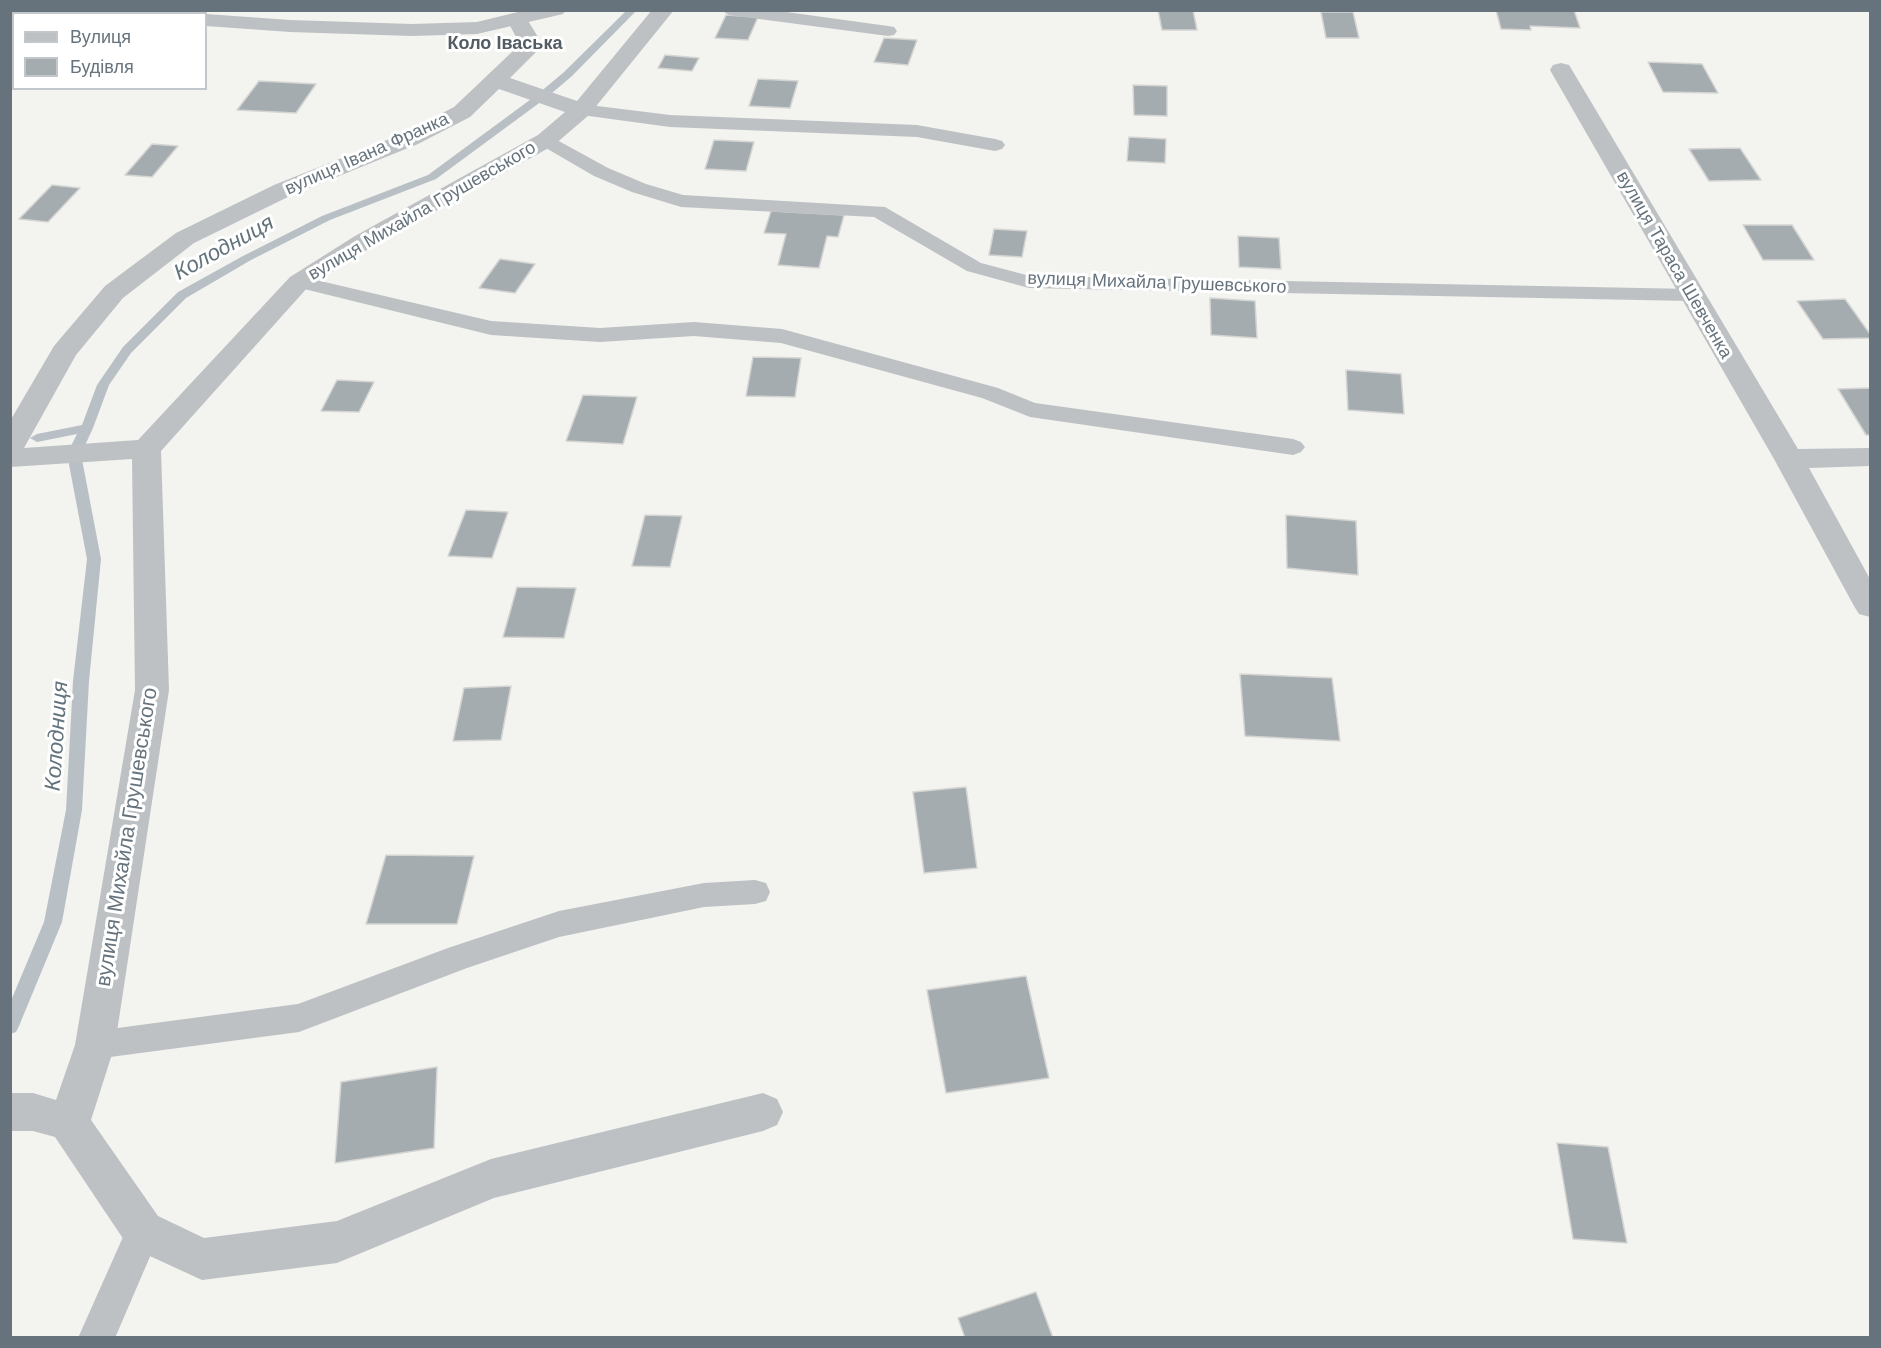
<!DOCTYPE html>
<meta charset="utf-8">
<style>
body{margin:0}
#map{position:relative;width:1881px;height:1348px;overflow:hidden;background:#f3f3f0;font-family:"Work Sans",sans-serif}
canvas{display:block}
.frame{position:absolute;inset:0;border:12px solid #66737d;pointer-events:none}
.legend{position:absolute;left:12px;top:12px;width:195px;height:78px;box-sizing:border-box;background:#fff;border:2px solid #c2c7cb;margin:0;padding:8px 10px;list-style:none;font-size:18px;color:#66737d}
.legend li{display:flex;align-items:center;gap:12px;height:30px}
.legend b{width:30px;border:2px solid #c2c7cb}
</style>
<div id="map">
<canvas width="1881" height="1348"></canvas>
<div class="frame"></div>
<ul class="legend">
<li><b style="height:8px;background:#bdc1c3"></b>Вулиця</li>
<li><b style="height:16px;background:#a5acaf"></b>Будівля</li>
</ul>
</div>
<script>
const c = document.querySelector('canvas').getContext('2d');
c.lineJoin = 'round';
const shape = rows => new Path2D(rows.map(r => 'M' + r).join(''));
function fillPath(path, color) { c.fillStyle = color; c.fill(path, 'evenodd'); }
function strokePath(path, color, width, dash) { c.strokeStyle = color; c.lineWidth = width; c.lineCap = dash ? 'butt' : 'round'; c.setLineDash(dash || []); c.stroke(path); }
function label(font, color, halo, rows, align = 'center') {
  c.font = font + ' "Work Sans",sans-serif'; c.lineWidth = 6; c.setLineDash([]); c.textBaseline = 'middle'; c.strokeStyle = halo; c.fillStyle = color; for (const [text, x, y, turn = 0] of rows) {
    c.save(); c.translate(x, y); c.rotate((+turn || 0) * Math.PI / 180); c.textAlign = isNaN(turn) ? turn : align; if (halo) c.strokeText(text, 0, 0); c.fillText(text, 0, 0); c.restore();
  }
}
fillPath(shape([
 [627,10,637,10,572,76,546,98,436,179,330,220,251,260,186,298,131,353,109,385,93,428,81,454,101,559,89,681,82,810,62,922,19,1026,16,1032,10,1034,10,1003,44,922,66,810,73,681,87,559,67,454,77,434,37,442,30,438,37,434,82,425,97,385,123,347,178,292,243,256,322,216,428,175,538,94,564,72,627,10]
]), '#b8c0c5');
const building = shape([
 [1158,10,1193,10,1197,30,1162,30,1158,10],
 [1496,10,1574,10,1580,28,1530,26,1531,30,1501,29,1496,10],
 [1321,12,1353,12,1359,38,1326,38,1321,12],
 [726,15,758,17,748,40,715,38,726,15],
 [884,38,917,40,908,65,874,62,884,38],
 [665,55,699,58,692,71,658,68,665,55],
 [1648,62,1702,64,1718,93,1663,92,1648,62],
 [758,79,798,81,790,108,749,106,758,79],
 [259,81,316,84,296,113,237,110,259,81],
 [1133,85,1167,86,1167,116,1134,115,1133,85],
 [1129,137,1166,139,1165,163,1127,161,1129,137],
 [714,140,754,142,746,171,705,169,714,140],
 [152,144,178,146,152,177,125,175,152,144],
 [1740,148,1761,180,1709,181,1689,149,1740,148],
 [52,185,80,188,48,222,19,219,52,185],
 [771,211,844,215,838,237,827,236,819,268,778,265,786,234,764,233,771,211],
 [1743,225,1792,225,1814,260,1763,260,1743,225],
 [994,229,1027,231,1022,257,989,255,994,229],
 [1238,236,1279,238,1281,269,1239,267,1238,236],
 [500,259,535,264,515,293,479,288,500,259],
 [1210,298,1255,301,1257,338,1211,335,1210,298],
 [1845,299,1870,334,1870,338,1823,339,1797,301,1845,299],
 [753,357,801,358,795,397,746,396,753,357],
 [1346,370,1401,374,1404,414,1348,410,1346,370],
 [337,380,374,382,359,412,321,411,337,380],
 [1870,388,1870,435,1866,435,1838,389,1870,388],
 [583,395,637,397,623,444,566,441,583,395],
 [466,510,508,512,492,558,448,556,466,510],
 [645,515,682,516,670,567,632,566,645,515],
 [1286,515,1356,521,1358,575,1287,568,1286,515],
 [517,587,576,588,564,638,503,637,517,587],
 [1240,674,1332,678,1340,741,1245,736,1240,674],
 [511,686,501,740,453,741,464,688,511,686],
 [966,787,977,868,924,873,913,792,966,787],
 [386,855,474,856,457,924,366,924,386,855],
 [1026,976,1049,1078,946,1093,927,990,1026,976],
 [437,1067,434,1148,335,1163,341,1082,437,1067],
 [1557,1143,1608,1147,1627,1243,1573,1239,1557,1143],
 [1036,1292,1053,1338,965,1338,958,1318,1036,1292]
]);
fillPath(building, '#a5acaf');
strokePath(building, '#d4d5d3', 1.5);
fillPath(shape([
 [721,10,772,10,888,26,894,27,897,31,894,35,888,36,729,15,721,10],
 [581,104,670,115,917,125,995,139,1002,141,1005,145,1002,149,995,151,917,137,670,127,574,114,572,110,574,106,581,104],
 [546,134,608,168,646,184,683,195,885,207,981,263,1030,276,1691,289,1699,290,1702,295,1699,300,1691,301,1029,288,967,271,874,217,681,207,632,192,594,176,539,144,536,140,539,136,546,134],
 [299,276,491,321,600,328,694,322,782,329,998,388,1035,403,1293,439,1301,442,1305,447,1301,452,1293,455,1030,417,982,398,781,343,694,336,600,342,491,335,292,286,288,282,292,278,299,276],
 [755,880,766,883,770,892,766,901,755,904,704,907,559,937,467,968,299,1032,95,1059,84,1055,79,1045,84,1035,95,1031,298,1004,448,948,559,911,704,883,755,880],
 [143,1214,155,1219,161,1231,115,1338,78,1338,131,1219,143,1214]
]), '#bdc1c3');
fillPath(shape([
 [652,10,674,10,589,115,554,145,373,246,308,287,161,451,169,690,115,1045,91,1120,158,1216,204,1238,337,1221,491,1159,763,1093,777,1099,783,1112,777,1125,763,1131,494,1198,337,1263,202,1280,128,1246,55,1137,33,1131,10,1131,10,1093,33,1093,56,1100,75,1045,135,690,132,459,10,467,10,421,54,346,105,286,176,233,274,185,402,134,454,107,514,50,516,37,507,20,511,16,518,14,525,16,538,37,536,52,510,78,577,101,652,10],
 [499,89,565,112,538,135,355,236,290,277,138,440,24,448,76,355,123,298,194,243,292,195,418,144,470,117,499,89],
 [1561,63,1569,65,1572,70,1798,449,1870,448,1870,466,1809,468,1870,579,1870,617,1859,614,1854,606,1774,459,1550,70,1553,65,1561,63]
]), '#bdc1c3');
fillPath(shape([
 [57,10,119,10,121,14,59,14,57,10],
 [526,10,566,10,563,14,477,34,412,36,290,32,206,26,206,14,290,20,412,24,477,22,526,10]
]), '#bdc1c3');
label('bold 18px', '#535c63', '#fff', [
 ["Коло Іваська",505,44]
]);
label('18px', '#66737d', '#fff', [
 ["вулиця Івана Франка",367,154,-24],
 ["вулиця Михайла Грушевського",422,211,-30],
 ["вулиця Тараса Шевченка",1674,265,60],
 ["вулиця Михайла Грушевського",1157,283,2]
]);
label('21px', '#66737d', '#fff', [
 ["вулиця Михайла Грушевського",127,837,-81]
]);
label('italic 22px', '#62737b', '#fff', [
 ["Колодниця",224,248,-29],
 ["Колодниця",57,736,-86]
]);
</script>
